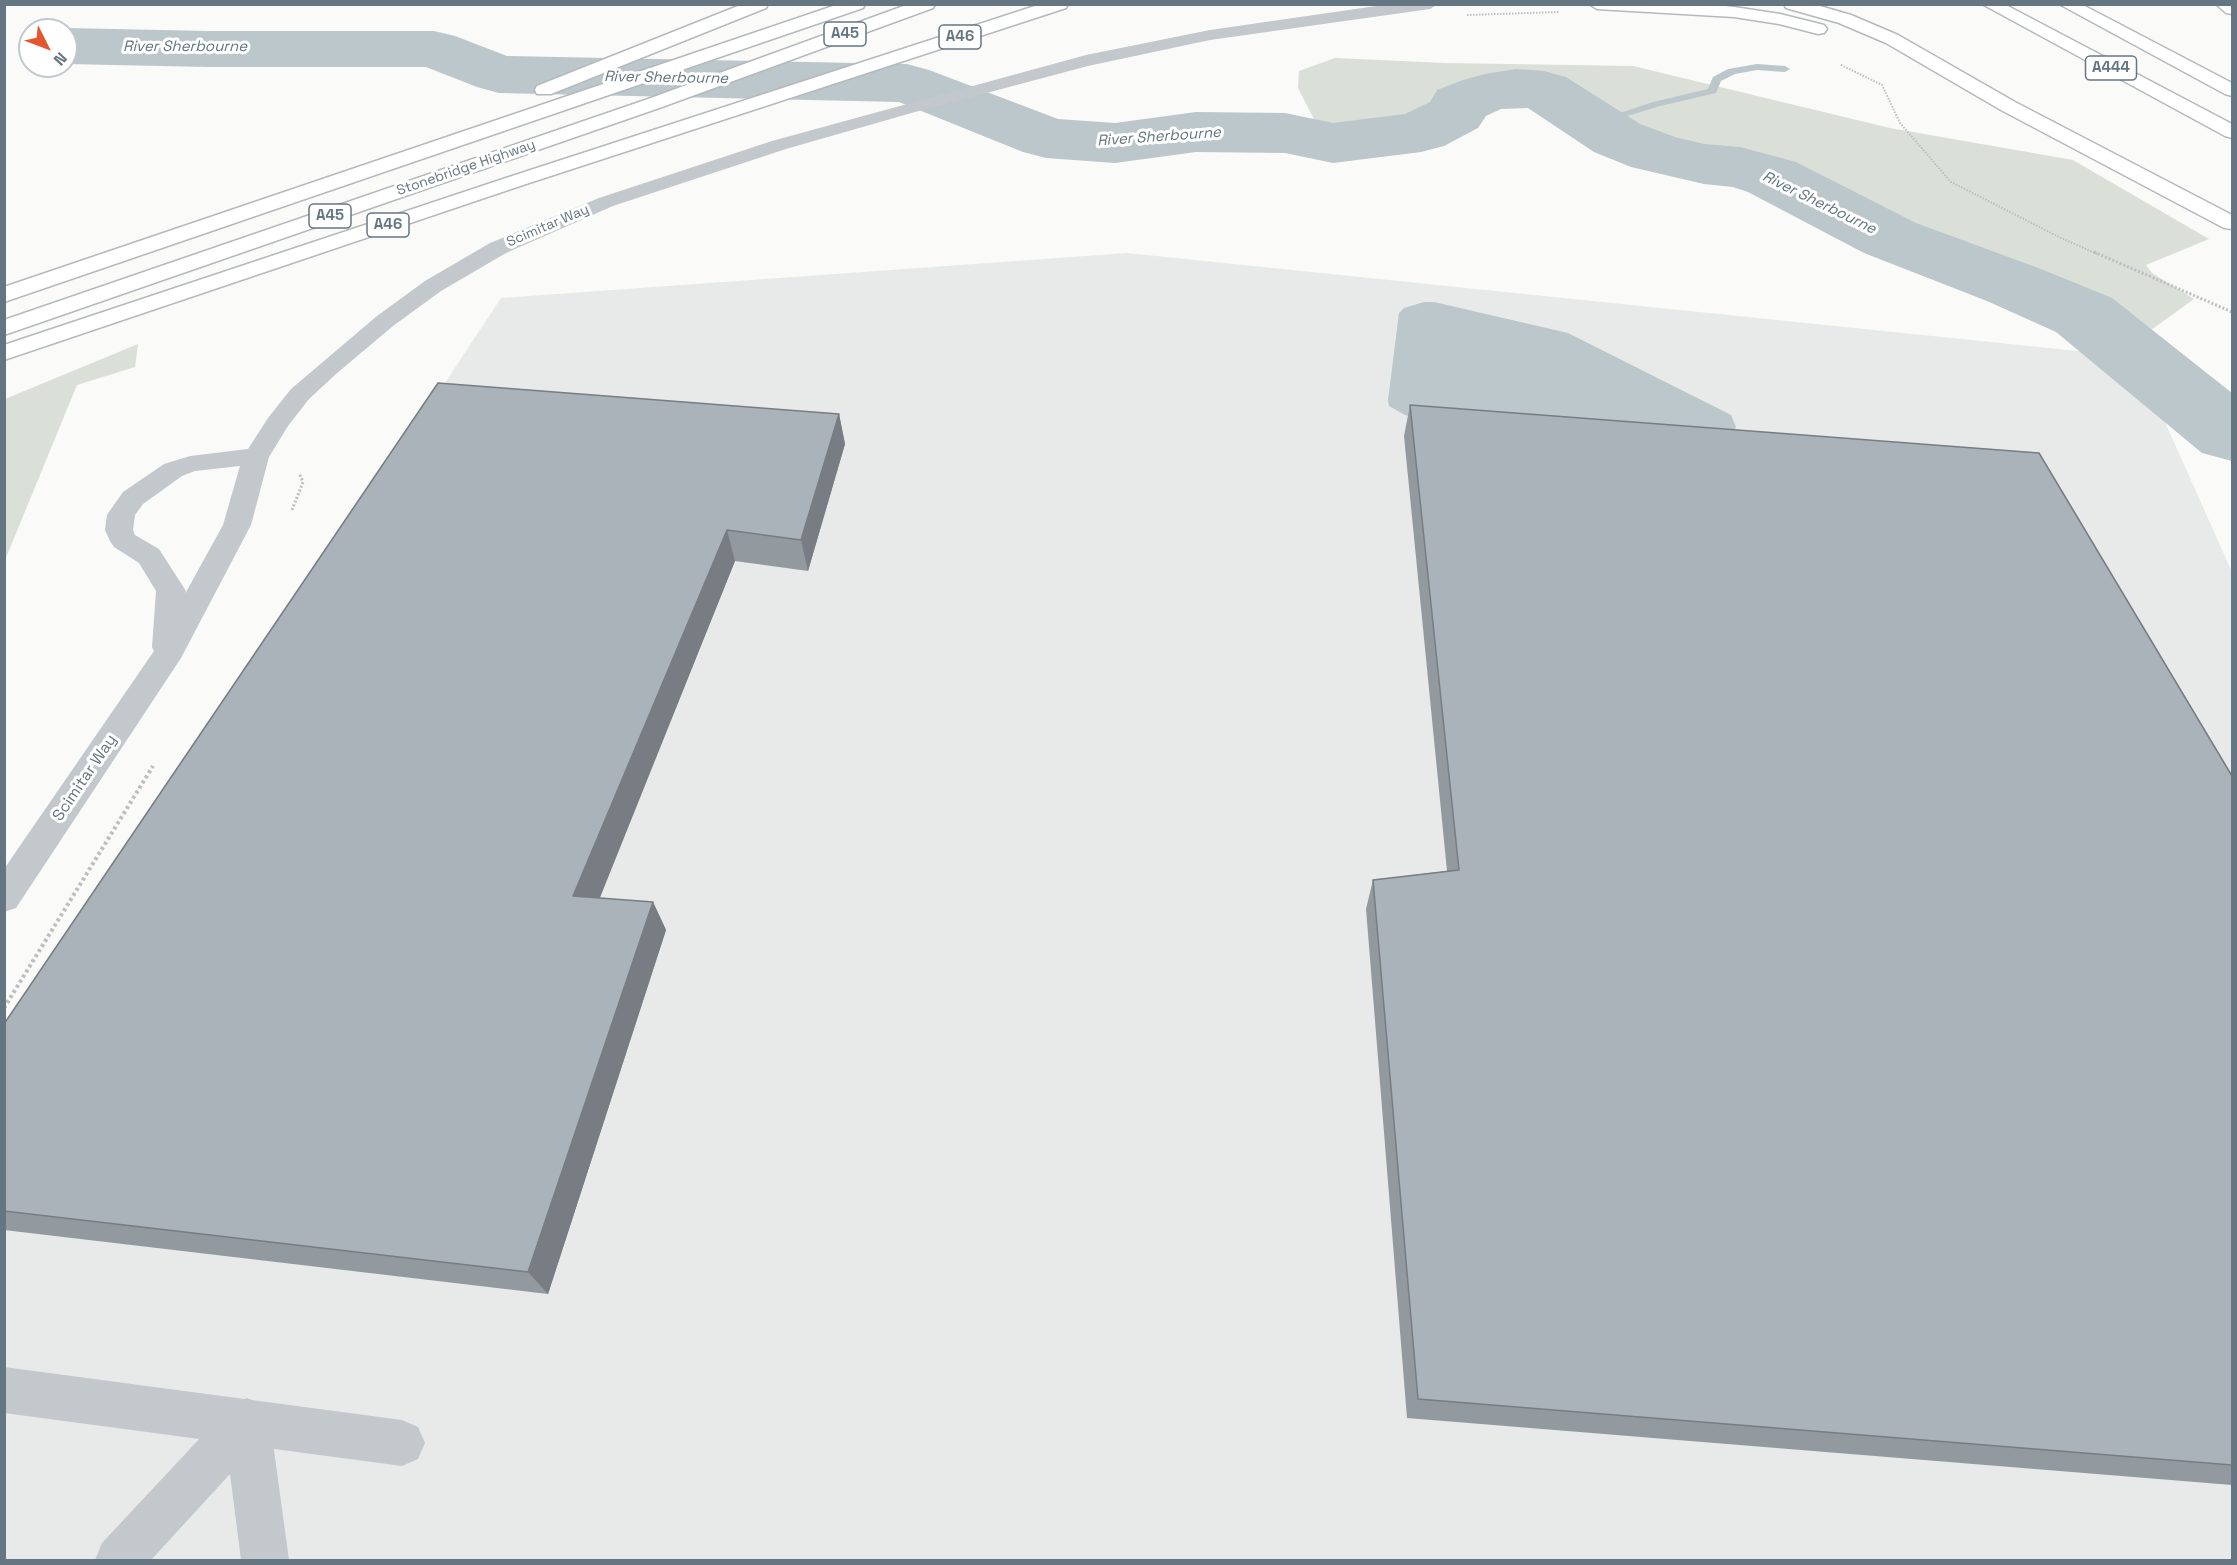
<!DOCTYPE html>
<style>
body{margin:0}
#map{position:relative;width:2237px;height:1565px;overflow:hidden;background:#fafaf8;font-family:"Space Grotesk",sans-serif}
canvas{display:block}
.frame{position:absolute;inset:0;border:6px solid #657683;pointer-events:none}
.north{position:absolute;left:18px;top:18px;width:60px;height:60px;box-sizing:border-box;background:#fff;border:2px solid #c1c8cd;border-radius:50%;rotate:132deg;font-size:16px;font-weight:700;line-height:24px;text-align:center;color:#657683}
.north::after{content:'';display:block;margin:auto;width:21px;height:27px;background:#e4572e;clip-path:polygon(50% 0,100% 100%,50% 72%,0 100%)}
</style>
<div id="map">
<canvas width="2237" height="1565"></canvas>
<div class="frame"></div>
<div class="north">N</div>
</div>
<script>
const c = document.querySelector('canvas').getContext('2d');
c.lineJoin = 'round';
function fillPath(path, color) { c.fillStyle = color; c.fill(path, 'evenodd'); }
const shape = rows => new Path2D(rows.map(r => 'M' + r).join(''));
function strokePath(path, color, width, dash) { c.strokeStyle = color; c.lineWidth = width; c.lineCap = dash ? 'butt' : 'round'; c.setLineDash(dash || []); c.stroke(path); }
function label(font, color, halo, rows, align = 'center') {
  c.font = font + ' "Space Grotesk",sans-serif'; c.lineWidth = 6; c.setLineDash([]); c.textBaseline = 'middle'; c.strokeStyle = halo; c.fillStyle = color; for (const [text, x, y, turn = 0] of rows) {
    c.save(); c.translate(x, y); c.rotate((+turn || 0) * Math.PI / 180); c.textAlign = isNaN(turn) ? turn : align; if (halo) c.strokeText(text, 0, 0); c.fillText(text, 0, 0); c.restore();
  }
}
fillPath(shape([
 [1127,253,2136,357,2232,572,2232,1560,5,1560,4,1078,262,660,501,298]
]), '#e8e9e9');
fillPath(shape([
 [1335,58,1445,63,1633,66,1890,128,2073,160,2209,239,2146,265,2152,273,2194,299,2151,330,2101,316,2013,272,1861,212,1793,173,1745,157,1689,155,1644,143,1616,126,1601,109,1584,96,1561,84,1531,79,1498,80,1457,90,1447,108,1408,124,1338,135,1318,127,1298,88,1299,71],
 [138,344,135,367,77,385,5,560,5,399]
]), '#dadfd7');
fillPath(shape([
 [1424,302,1434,302,1568,333,1731,415,1736,427,1734,431,1416,418,1405,415,1389,406,1388,400,1399,313,1404,308]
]), '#bbc7cb');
fillPath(shape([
 [1757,64,1785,66,1790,69,1785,72,1757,70,1735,74,1721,81,1716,93,1660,106,1595,126,1590,123,1653,102,1708,89,1713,77,1728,69,1757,64]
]), '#bbc7cb');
fillPath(shape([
 [66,28,208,31,434,31,455,36,507,56,907,64,929,70,1058,119,1115,123,1196,112,1285,113,1333,123,1405,114,1430,102,1437,90,1463,80,1485,74,1516,69,1544,71,1566,77,1640,124,1675,137,1704,144,1740,147,1796,162,1916,223,2041,269,2112,298,2232,393,2232,461,2202,453,2056,332,1987,301,1864,253,1748,192,1733,187,1704,184,1631,167,1594,152,1528,108,1501,109,1486,116,1478,128,1444,146,1421,152,1333,163,1285,153,1196,152,1115,163,1046,158,1023,152,899,102,499,93,477,87,426,67,208,67,66,64,66,30,58,30,66,28]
]), '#bbc7cb');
const trunk = shape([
 [743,4,768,4,766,8,551,94,537,94,535,90,537,86,743,4],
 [839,4,865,4,863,8,4,302,4,287,839,4],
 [909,4,935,4,933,8,662,107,4,335,4,320,648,99,909,4],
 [1041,4,1068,4,1066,8,520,186,4,360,4,345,506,178,1041,4],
 [1589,4,1705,4,1734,7,1780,14,1824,25,1827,29,1824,33,1818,34,1779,24,1734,17,1597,9,1589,4],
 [1784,4,1813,4,1851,15,1898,35,2015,102,2232,215,2232,229,2224,228,2001,110,1886,43,1839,23,1786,8,1784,4],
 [1982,4,2004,4,2232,124,2232,138,2225,136,1982,4],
 [2059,4,2081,4,2232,83,2232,96,2225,94,2059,4],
 [2216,4,2232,4,2232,14,2226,13,2216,4]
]);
strokePath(trunk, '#b4b9bd', 3);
strokePath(shape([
 [1467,15,1559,12],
 [1841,65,1882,85,1900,123,1951,182,2059,237,2097,254]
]), '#bbbfc2', 2, [1.5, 1.5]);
strokePath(shape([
 [2094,252,2232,312],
 [292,510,303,482,299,473]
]), '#bbbfc2', 3, [2, 2]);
strokePath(shape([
 [4,1008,153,766]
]), '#bbbfc2', 4, [3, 3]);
fillPath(shape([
 [247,1398,263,1405,270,1421,289,1560,241,1560,230,1474,151,1560,95,1560,102,1543,231,1405,247,1398]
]), '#c3c8cc');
fillPath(shape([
 [1390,4,1438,4,1430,9,1210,40,1088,66,915,112,786,149,613,206,506,253,441,291,393,326,336,374,309,399,288,426,269,457,251,525,181,658,16,908,4,912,4,869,154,651,152,647,156,591,139,563,114,547,110,541,105,530,107,515,111,509,123,492,164,464,190,456,248,449,268,418,291,389,377,316,425,281,490,243,599,198,772,141,1086,55,1210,30,1390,4],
 [240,466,223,525,185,594,186,591,159,549,135,535,133,530,135,515,143,504,182,476,195,471,240,466],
 [4,1367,402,1420,418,1427,425,1443,418,1459,402,1466,4,1413,4,1367]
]), '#c3c8cc');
fillPath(trunk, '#fff');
fillPath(shape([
 [1410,405,2232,776,2232,1485,1407,1418,1366,909,1373,880,1447,871,1404,436],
 [839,414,845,444,808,571,735,561,599,898,653,902,666,930,548,1294,4,1230,4,1024]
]), '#929a9f');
fillPath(shape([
 [839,414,845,444,808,571,801,540],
 [727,530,735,561,589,925,573,896],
 [653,902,666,930,548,1294,528,1272]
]), '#777d82');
const building = shape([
 [438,383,839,414,801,540,727,530,573,896,653,902,528,1272,4,1211,4,1024,438,383],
 [1410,405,2039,453,2232,776,2232,1465,1418,1399,1373,880,1459,870,1410,405]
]);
fillPath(building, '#aab3b9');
strokePath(building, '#777d82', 1.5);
label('14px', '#657683', '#fff', [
 ["Stonebridge Highway",466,168,-19],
 ["Scimitar Way",548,226,-23]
]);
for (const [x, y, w] of [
 [845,34,42],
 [960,37,42],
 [2111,68,51],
 [330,216,42],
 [388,225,42]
]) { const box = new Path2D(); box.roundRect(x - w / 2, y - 12, w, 24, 4.5); c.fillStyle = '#fff'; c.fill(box); strokePath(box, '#657683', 1.5); }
label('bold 15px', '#657683', null, [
 ["A45",845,34],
 ["A46",960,37],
 ["A444",2111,68],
 ["A45",330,216],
 ["A46",388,225]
]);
label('italic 15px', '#60757c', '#fff', [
 ["River Sherbourne",185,47],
 ["River Sherbourne",666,78,1],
 ["River Sherbourne",1159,137,-4],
 ["River Sherbourne",1819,203,26]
]);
label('16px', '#657683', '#fff', [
 ["Scimitar Way",85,778,-56]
]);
</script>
